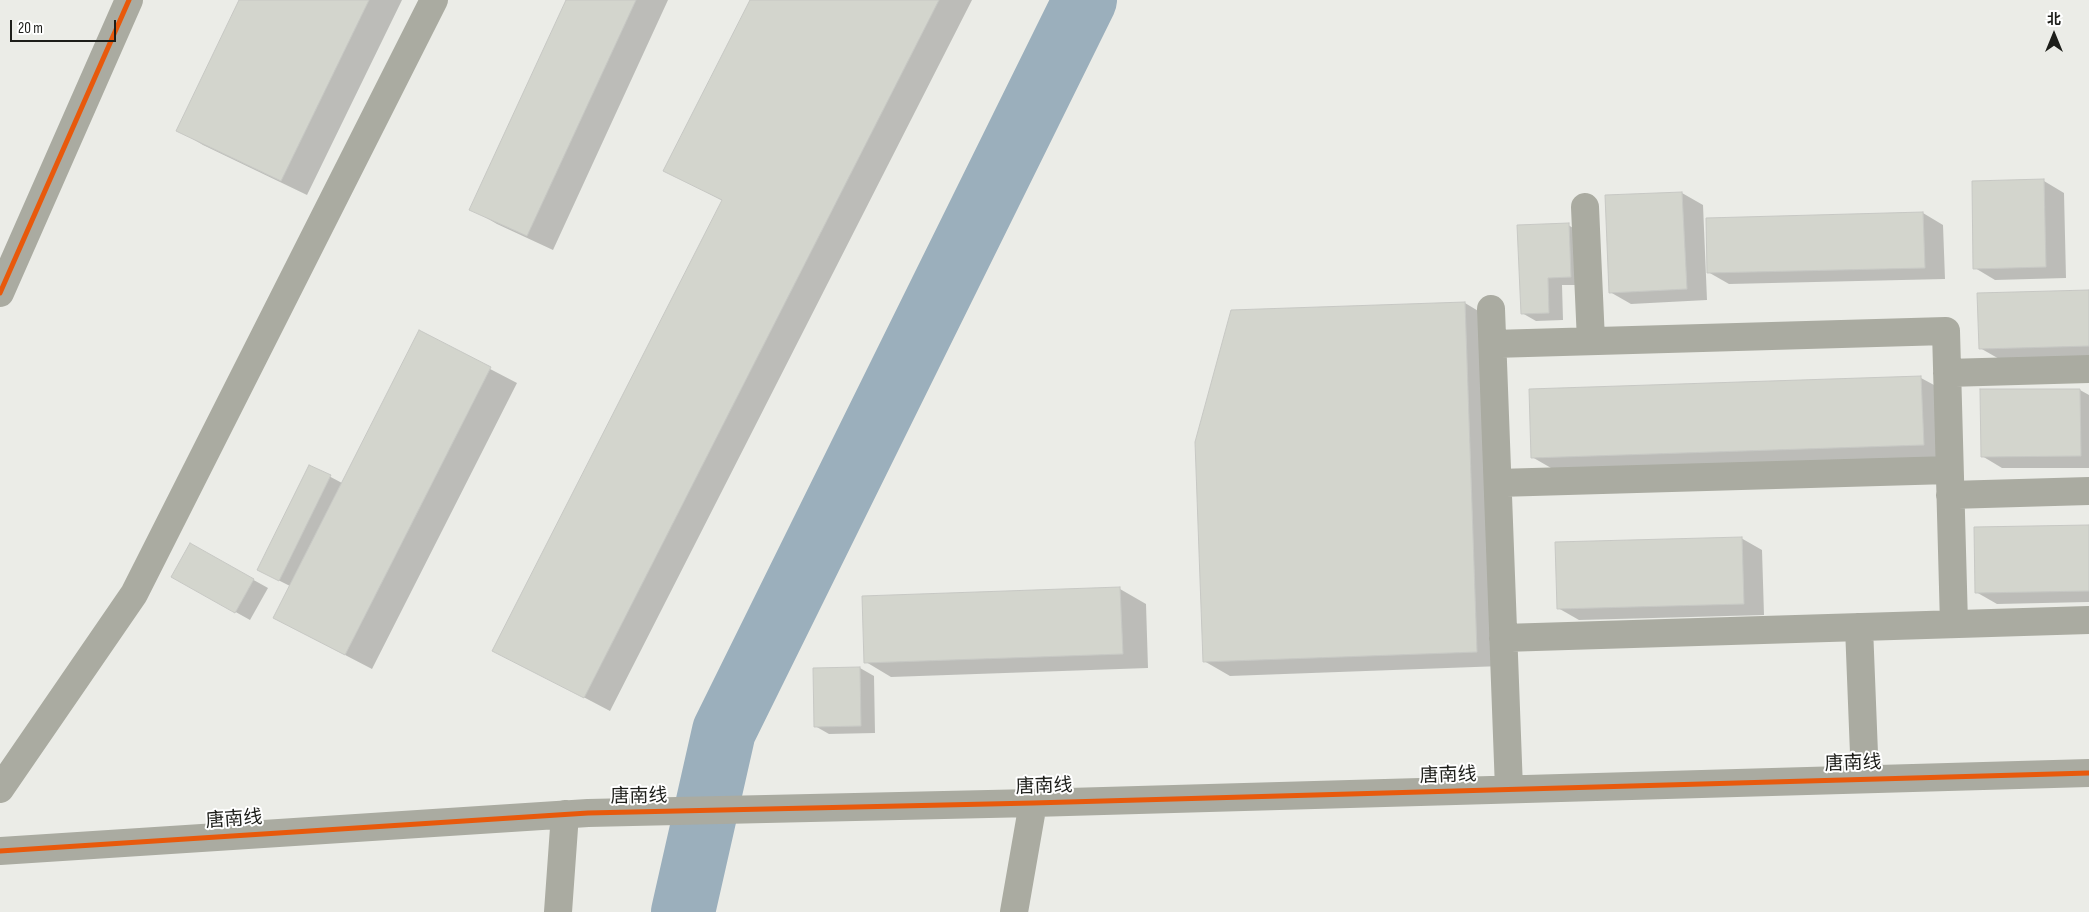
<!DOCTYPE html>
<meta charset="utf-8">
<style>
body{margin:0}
#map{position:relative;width:2089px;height:912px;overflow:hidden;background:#ebece7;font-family:"Sofia Sans Condensed","Noto Sans SC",sans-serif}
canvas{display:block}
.north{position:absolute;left:2029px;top:10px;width:50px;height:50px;-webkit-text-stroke:4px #fff;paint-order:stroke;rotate:0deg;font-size:14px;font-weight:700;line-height:20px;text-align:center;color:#1d1e1a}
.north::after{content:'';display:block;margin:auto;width:18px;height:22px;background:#1d1e1a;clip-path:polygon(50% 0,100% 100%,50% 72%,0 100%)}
.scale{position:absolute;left:10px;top:20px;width:106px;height:22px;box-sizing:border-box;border:2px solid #1d1e1a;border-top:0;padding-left:6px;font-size:15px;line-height:18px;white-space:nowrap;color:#1d1e1a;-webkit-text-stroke:4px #fff;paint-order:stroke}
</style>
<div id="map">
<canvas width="2089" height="912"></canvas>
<div class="north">北</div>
<div class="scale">20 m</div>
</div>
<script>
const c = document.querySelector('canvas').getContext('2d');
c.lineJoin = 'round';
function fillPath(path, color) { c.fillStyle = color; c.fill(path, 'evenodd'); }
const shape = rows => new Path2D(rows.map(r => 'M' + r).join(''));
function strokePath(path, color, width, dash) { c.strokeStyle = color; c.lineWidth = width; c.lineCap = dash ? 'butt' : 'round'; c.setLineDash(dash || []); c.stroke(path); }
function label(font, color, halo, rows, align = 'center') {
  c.font = font + ' "Sofia Sans Condensed","Noto Sans SC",sans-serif'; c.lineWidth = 4; c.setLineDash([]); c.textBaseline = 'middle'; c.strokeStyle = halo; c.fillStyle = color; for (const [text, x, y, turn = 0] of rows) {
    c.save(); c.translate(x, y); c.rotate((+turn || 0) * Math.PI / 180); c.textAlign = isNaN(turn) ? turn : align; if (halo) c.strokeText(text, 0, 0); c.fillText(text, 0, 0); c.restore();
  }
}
fillPath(shape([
 [241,0,402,0,307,195,203,145,178,130],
 [568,0,668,0,553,250,497,224,471,209],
 [752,0,972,0,610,711,494,650,723,201,665,170],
 [2044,181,2064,193,2066,278,1995,280,1975,268],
 [1682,193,1703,205,1707,300,1631,304,1610,292],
 [1923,213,1943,225,1945,279,1729,284,1708,272],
 [1568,225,1582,233,1585,285,1562,285,1563,320,1536,321,1522,313],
 [2089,291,2089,357,2001,360,1980,348],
 [1465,303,1490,318,1502,666,1230,676,1204,661],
 [419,332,517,383,372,669,274,618,290,586,258,570,310,466,342,483],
 [1921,378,1947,392,1949,459,1558,472,1532,457],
 [2080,390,2089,395,2089,468,2002,468,1982,456],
 [2089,526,2089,602,1997,604,1976,592],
 [1741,538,1762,550,1764,615,1579,620,1558,608],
 [191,545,268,588,250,620,173,577],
 [1120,589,1146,604,1148,668,891,677,866,662],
 [860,668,874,676,875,733,829,734,815,726]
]), '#0003');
strokePath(shape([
 [683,912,724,731,1085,0]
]), '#9bafbc', 64);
const building = shape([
 [239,0,369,0,281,181,176,131,239,0],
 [566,0,636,0,527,236,469,210,566,0],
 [750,0,939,0,584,698,492,651,722,200,663,171,750,0],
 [2044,179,2046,267,1973,269,1972,181,2044,179],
 [1682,192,1687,289,1609,293,1605,195,1682,192],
 [1923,212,1925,268,1707,273,1706,218,1923,212],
 [1569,223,1571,277,1548,278,1549,313,1521,314,1517,225,1569,223],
 [2089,290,2089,346,1979,349,1977,293,2089,290],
 [1465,302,1477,652,1203,662,1195,442,1231,310,1465,302],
 [419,330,491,367,345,655,273,618,419,330],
 [1921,376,1924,445,1531,458,1529,389,1921,376],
 [1980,389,2080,389,2081,456,1981,457,1980,389],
 [309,465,331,475,279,581,257,570,309,465],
 [2089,525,2089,591,1975,593,1974,527,2089,525],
 [1742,537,1744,604,1557,609,1555,542,1742,537],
 [190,543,254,579,235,613,171,577,190,543],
 [1120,587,1123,654,864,663,862,596,1120,587],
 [860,667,861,726,814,727,813,668,860,667]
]);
fillPath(building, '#d3d5cd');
strokePath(building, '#c7c8c4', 1);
strokePath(shape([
 [1585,207,1591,341],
 [0,293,129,0],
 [1491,309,1509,789],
 [1493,344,1946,331,1954,624],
 [1947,373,2089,369],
 [1498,483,1949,470],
 [1950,495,2089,491],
 [1859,627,1865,779],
 [1503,638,2089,620],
 [0,789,134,594,434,0],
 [0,851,588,813,1033,803,2089,773],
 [558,912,565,814],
 [1014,912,1033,803]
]), '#aaaba1', 28);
strokePath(shape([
 [0,293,129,0],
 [0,851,588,813,1033,803,2089,773]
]), '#e8590c', 5);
label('19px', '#1d1e1a', '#fff', [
 ["唐南线",1853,764,-2],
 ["唐南线",1448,776,-2],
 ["唐南线",1044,787,-2],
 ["唐南线",639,797,-1],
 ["唐南线",234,820,-4]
]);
</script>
